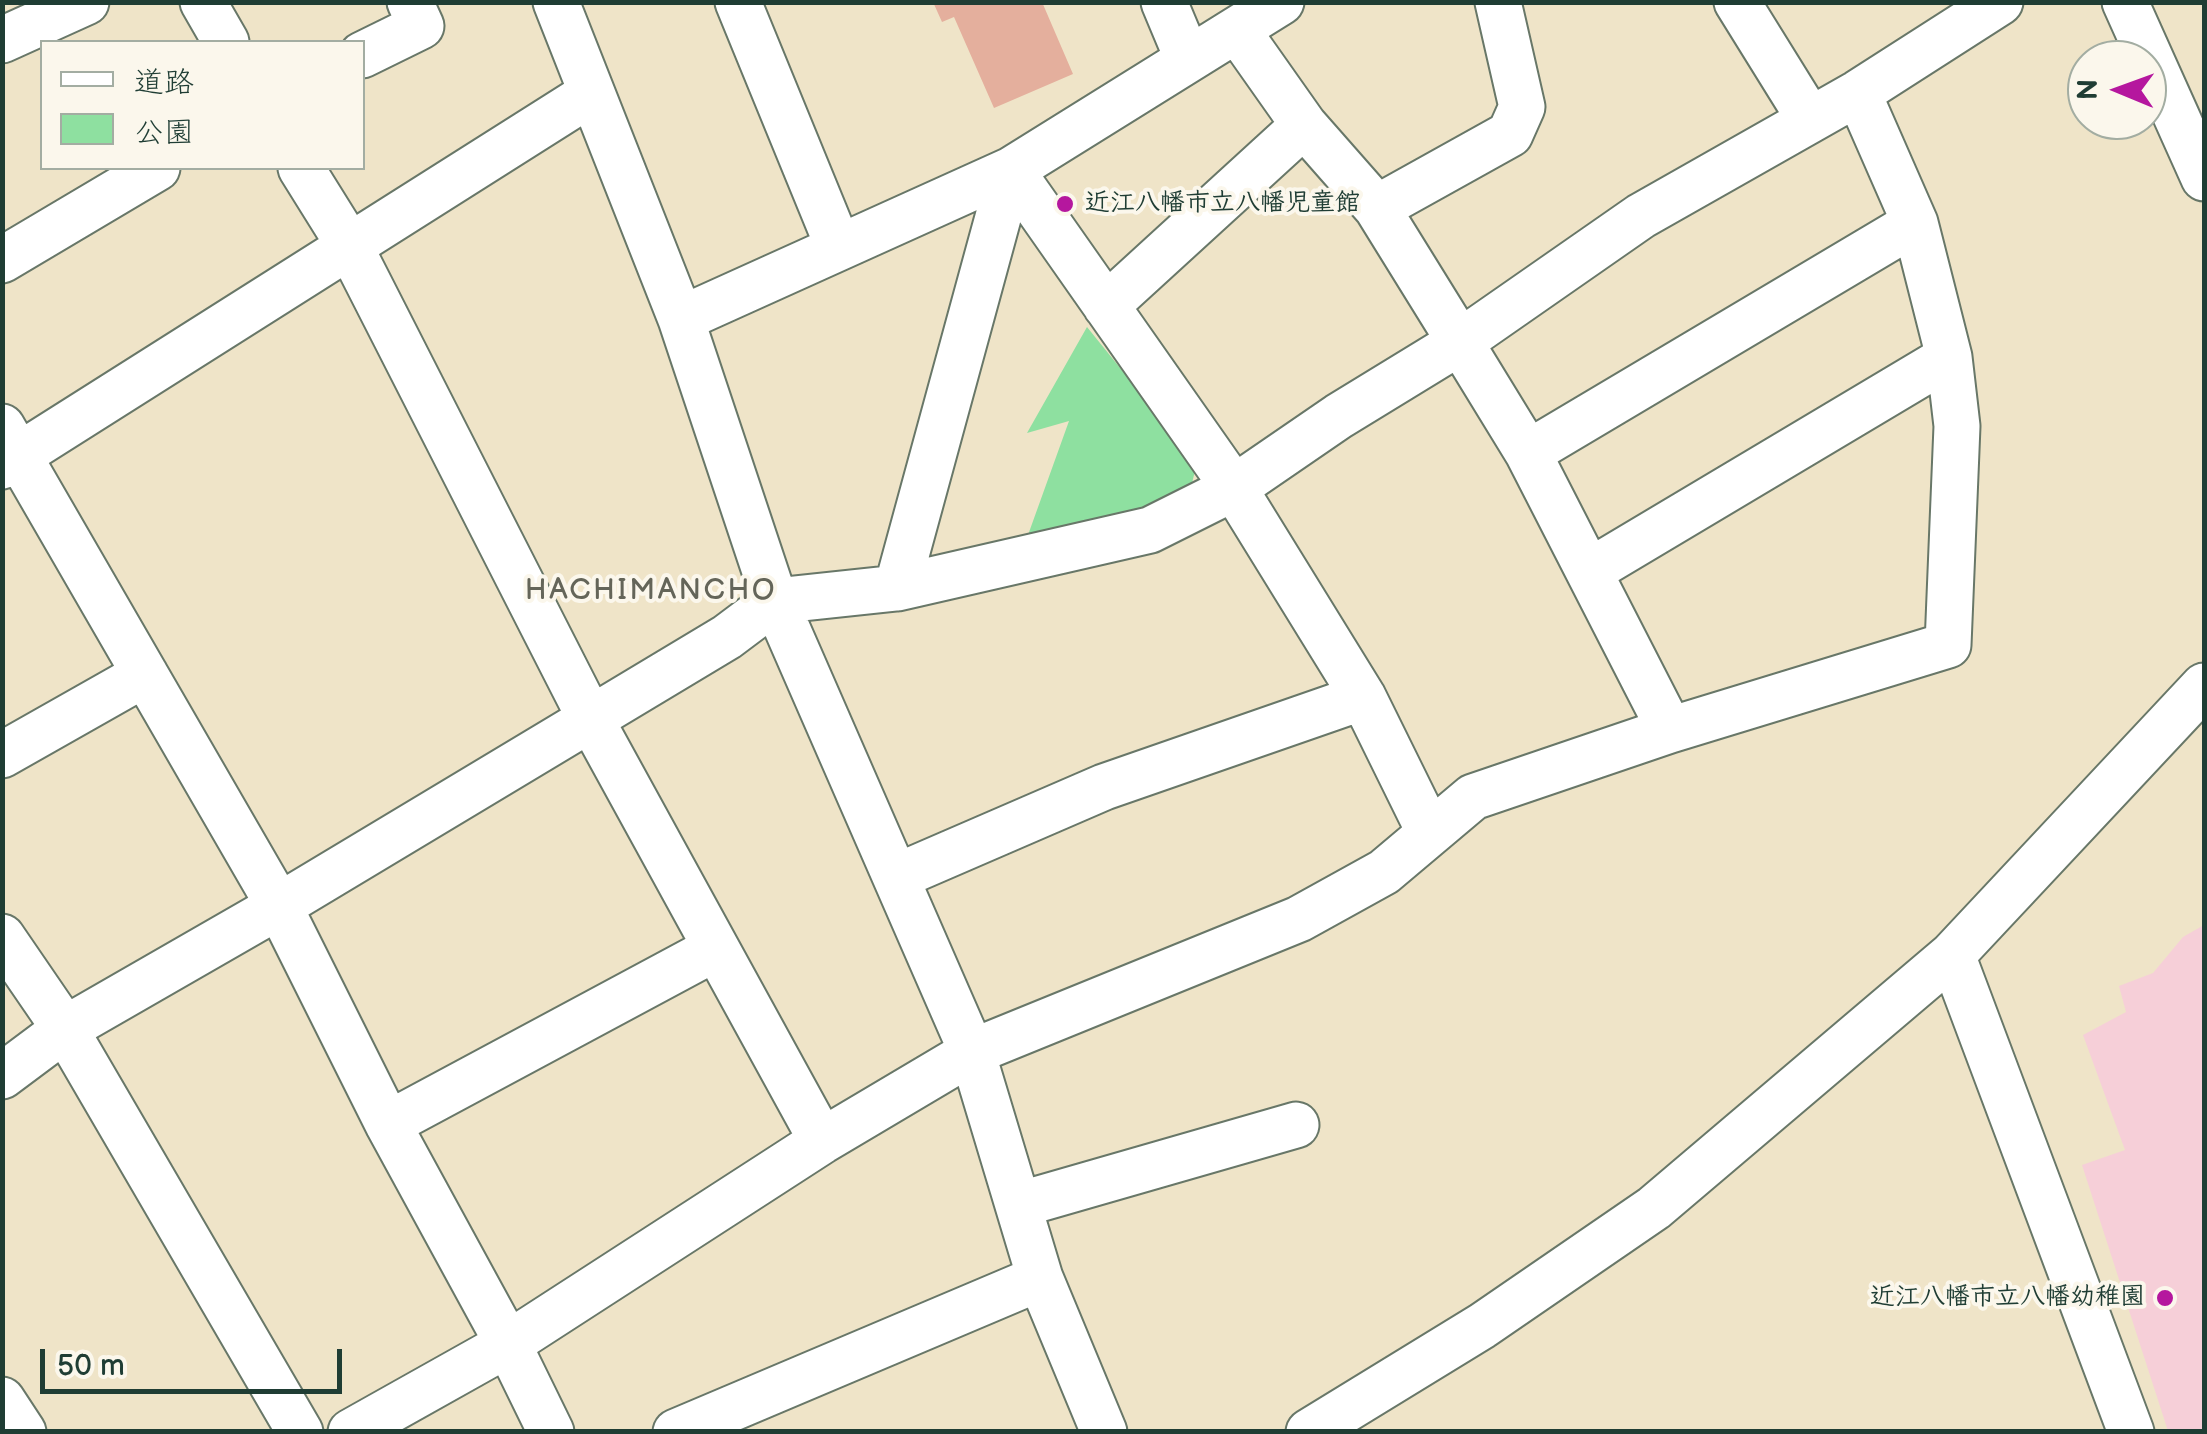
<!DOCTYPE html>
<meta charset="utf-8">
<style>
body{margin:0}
#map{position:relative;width:2207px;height:1434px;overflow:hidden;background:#efe4c8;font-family:"Balsamiq Sans","Klee One",sans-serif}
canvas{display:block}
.frame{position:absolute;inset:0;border:5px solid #1f3d34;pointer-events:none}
.legend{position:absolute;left:40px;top:40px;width:325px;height:130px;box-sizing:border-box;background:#fbf7ec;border:2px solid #a3ada2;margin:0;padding:12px 18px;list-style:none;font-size:30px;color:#1f3d34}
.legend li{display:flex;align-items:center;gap:20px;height:50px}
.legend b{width:50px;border:2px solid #a3ada2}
.north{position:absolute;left:2067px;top:40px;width:100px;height:100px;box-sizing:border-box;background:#fbf7ec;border:2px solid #a3ada2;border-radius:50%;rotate:271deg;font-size:28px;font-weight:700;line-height:40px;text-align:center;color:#1f3d34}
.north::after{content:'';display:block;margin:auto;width:35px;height:45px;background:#b5179e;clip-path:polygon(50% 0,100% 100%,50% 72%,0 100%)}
.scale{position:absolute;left:40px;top:1349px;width:302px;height:45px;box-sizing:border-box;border:5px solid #1f3d34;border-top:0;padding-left:12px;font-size:30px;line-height:35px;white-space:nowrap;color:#1f3d34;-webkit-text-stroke:8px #fbf7ec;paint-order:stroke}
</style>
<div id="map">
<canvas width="2207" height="1434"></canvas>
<div class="frame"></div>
<ul class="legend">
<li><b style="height:12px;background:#fff"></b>道路</li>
<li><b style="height:28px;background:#8ee0a0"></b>公園</li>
</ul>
<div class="north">N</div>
<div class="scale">50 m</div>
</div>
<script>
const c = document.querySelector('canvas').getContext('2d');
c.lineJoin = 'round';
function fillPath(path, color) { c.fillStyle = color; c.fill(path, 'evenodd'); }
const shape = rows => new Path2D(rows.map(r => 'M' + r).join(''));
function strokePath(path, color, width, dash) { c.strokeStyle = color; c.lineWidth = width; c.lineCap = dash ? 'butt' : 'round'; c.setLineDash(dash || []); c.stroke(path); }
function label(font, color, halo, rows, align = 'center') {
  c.font = font + ' "Balsamiq Sans","Klee One",sans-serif'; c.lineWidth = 8; c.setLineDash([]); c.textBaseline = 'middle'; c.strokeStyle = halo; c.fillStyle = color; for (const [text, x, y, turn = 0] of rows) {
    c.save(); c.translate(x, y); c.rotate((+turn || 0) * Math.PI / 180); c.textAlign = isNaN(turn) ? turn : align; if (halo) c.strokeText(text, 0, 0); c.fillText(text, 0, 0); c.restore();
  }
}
fillPath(shape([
 [2204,925,2204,1431,2168,1431,2082,1165,2125,1150,2083,1035,2126,1012,2119,986,2153,973,2183,937]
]), '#f6cfd8');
fillPath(shape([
 [1087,327,1197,463,1188,499,1028,535,1069,421,1027,433]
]), '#8ee0a0');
fillPath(shape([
 [933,2,1042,2,1073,74,994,108,954,17,942,22]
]), '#e4af9d');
const minor = shape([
 [203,2,226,42],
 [556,2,681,319,775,601,972,1052,1040,1278,1104,1432],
 [738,2,838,246],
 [1164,2,1187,57],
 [1737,2,1809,118],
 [2125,2,2204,178],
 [1237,30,1304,125,1377,208,1460,342,1528,453,1670,730],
 [2,40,86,2],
 [362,55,421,26,410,2],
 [301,168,349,245,590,718,822,1141],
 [1011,170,1234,488,1363,697,1430,833],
 [1377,208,1510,134,1522,107,1498,2],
 [2,260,157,168],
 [1106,306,1304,125],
 [681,319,1011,170,1281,2],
 [2,427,279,906,388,1124,508,1344,551,1432],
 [1528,453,1915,223],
 [2,466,590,94],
 [1590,571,1949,357],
 [897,588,1011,170],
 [2,755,145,674],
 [896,877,1104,787,1363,697],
 [2,937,65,1029,300,1432],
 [1952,955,2131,1432],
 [2,1076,65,1029,279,906,727,637,775,601,897,588,1150,530,1234,488,1339,416,1460,342,1641,216,1858,93,2000,2],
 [388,1124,716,948],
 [1018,1205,1296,1125],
 [2,1400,23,1432],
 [351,1432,508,1344,822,1141,972,1052,1299,919,1384,872,1473,797,1670,730,1948,645,1957,426,1949,357,1915,223,1858,93],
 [676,1432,1040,1278],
 [1309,1432,1482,1326,1654,1208,1952,955,2204,686]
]);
strokePath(minor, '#687768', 49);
strokePath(minor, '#fff', 45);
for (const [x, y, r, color] of [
 [1065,204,10,"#b5179e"],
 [2165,1298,10,"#b5179e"]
]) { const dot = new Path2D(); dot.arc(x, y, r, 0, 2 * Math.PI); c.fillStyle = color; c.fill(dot); strokePath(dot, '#fbf7ec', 4); }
label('bold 25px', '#1f3d34', '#fbf7ec', [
 ["近江八幡市立八幡児童館",1085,204],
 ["近江八幡市立八幡幼稚園",2145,1298,"right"]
], 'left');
c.letterSpacing = '2.5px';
label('30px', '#646559', '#fbf7ec', [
 ["HACHIMANCHO",651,591]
]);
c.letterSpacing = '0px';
</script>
